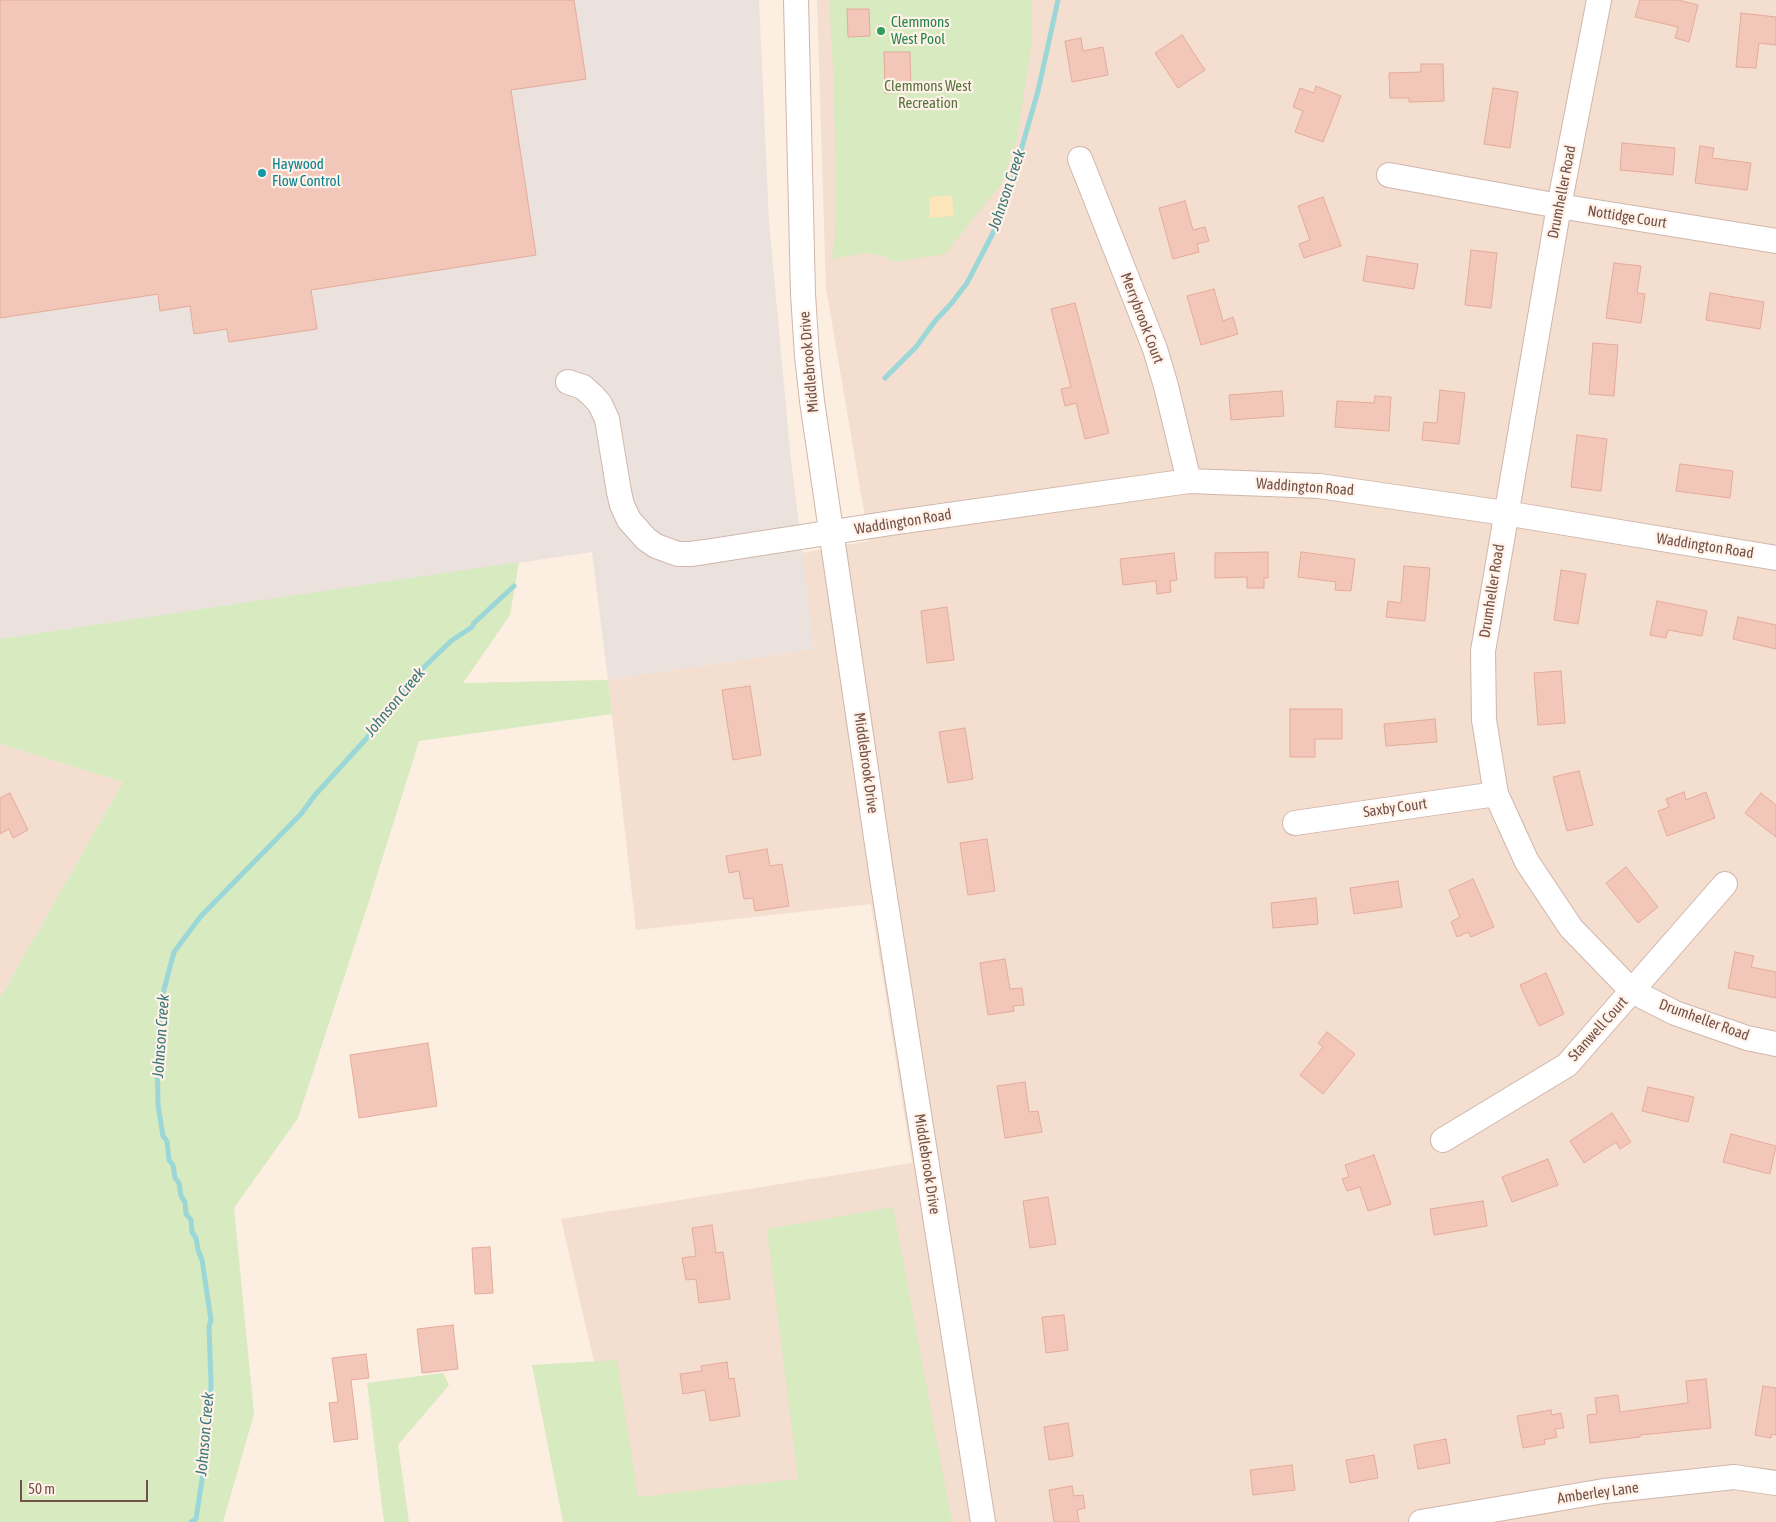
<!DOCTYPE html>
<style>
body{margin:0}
#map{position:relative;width:1776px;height:1522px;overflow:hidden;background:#fceee1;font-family:"Asap Condensed",sans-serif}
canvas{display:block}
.scale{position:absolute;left:20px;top:1480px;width:128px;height:22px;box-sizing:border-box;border:2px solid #745148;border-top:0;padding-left:6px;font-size:15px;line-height:18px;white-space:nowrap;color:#745148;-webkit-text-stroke:4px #fff2e8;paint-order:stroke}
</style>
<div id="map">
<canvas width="1776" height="1522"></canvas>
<div class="scale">50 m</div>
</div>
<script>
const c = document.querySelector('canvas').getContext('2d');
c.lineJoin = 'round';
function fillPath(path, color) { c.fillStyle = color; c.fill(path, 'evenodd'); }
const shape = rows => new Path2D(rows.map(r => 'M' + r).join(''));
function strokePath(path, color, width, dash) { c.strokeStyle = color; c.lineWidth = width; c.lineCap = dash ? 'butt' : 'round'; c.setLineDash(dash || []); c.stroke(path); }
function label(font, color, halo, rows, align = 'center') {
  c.font = font + ' "Asap Condensed",sans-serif'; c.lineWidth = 4.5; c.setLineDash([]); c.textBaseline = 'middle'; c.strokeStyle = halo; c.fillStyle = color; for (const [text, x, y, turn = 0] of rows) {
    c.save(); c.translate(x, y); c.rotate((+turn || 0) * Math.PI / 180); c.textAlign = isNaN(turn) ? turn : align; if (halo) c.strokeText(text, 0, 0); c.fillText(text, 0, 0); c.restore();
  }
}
fillPath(shape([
 [817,0,1776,0,1776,1522,631,1522,561,1219,912,1163,871,904,636,930,608,680,814,649,802,553,869,541,826,288],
 [0,744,123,782,0,998]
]), '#f4ded0');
fillPath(shape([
 [0,0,759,0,769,222,790,451,814,649,608,680,592,552,0,639]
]), '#ebe1dd');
fillPath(shape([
 [829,0,1032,0,1032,41,1017,139,1002,183,945,254,895,262,881,255,864,253,832,259,835,234,836,184,833,66],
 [519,562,510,615,463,683,608,680,612,714,419,741,368,904,298,1118,234,1208,254,1414,223,1522,0,1522,0,998,123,782,0,744,0,639],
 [893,1207,952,1522,563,1522,532,1365,617,1360,638,1497,798,1479,767,1229],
 [443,1373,449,1385,398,1445,409,1522,384,1522,367,1383]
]), '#d7eac0');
fillPath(shape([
 [952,195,954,216,930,218,929,197]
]), '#fce4bb');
strokePath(shape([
 [885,378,916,347,935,321,951,304,967,283,992,235,1006,202,1038,91,1058,0],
 [191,1522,196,1519,209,1434,211,1383,209,1327,211,1320,202,1260,198,1250,196,1238,192,1232,191,1220,186,1214,185,1202,181,1196,179,1183,175,1178,173,1165,169,1160,167,1141,163,1136,158,1105,157,1048,162,997,174,952,201,916,301,814,315,795,366,739,419,672,451,641,472,627,474,623,514,586]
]), '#9cd7d8', 5);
const building = shape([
 [0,0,574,0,586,79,511,90,536,255,311,290,317,329,229,342,227,329,194,334,190,306,160,311,158,294,0,318,0,0],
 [1640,0,1678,0,1698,5,1689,42,1675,38,1678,27,1635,17,1640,0],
 [847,9,869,9,870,36,848,37,847,9],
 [1741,13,1776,17,1776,45,1759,43,1756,68,1736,67,1741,13],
 [1182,35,1205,70,1178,88,1155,53,1182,35],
 [1081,38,1083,51,1103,47,1108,75,1072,82,1065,41,1081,38],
 [884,52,910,52,911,92,885,93,884,52],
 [1421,64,1443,64,1444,101,1409,102,1409,98,1390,98,1389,73,1421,72,1421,64],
 [1316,86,1341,96,1323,142,1295,132,1303,111,1293,107,1300,88,1314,93,1316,86],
 [1493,88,1518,92,1510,148,1484,144,1493,88],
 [1622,143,1675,148,1673,175,1620,170,1622,143],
 [1700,146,1714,148,1712,158,1751,163,1747,190,1695,183,1700,146],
 [1323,197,1341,246,1304,258,1299,244,1310,240,1298,206,1323,197],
 [1185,201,1193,230,1205,227,1209,241,1197,244,1199,252,1173,259,1159,208,1185,201],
 [1471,250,1497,253,1491,308,1465,305,1471,250],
 [1367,256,1418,264,1414,289,1363,281,1367,256],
 [1614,263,1641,266,1637,293,1645,294,1641,323,1606,318,1614,263],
 [1214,289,1223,321,1233,317,1238,334,1201,345,1187,296,1214,289],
 [1710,293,1764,302,1760,329,1706,320,1710,293],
 [1075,303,1109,433,1085,439,1076,403,1065,406,1061,389,1071,387,1051,309,1075,303],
 [1593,343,1618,345,1614,396,1589,394,1593,343],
 [1440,390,1465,393,1459,444,1422,440,1424,422,1437,423,1440,390],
 [1282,391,1284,416,1231,420,1229,395,1282,391],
 [1375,396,1391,397,1389,431,1335,427,1337,401,1374,403,1375,396],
 [1577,435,1607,439,1601,491,1571,487,1577,435],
 [1680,464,1733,471,1730,498,1676,491,1680,464],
 [1268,552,1268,578,1264,578,1264,588,1247,588,1247,577,1215,578,1215,553,1268,552],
 [1301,552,1355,559,1351,591,1335,590,1336,582,1298,577,1301,552],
 [1174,553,1177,580,1170,581,1171,592,1157,594,1156,581,1123,585,1120,559,1174,553],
 [1404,566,1430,568,1425,621,1386,617,1388,601,1401,603,1404,566],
 [1561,570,1586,574,1578,624,1554,620,1561,570],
 [1657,601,1707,611,1702,636,1668,630,1666,638,1650,635,1657,601],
 [947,607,954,660,927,663,921,611,947,607],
 [1738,617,1776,625,1776,649,1733,639,1738,617],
 [1561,671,1565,723,1538,725,1534,673,1561,671],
 [750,686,761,755,733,760,722,690,750,686],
 [1290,709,1342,709,1342,739,1315,739,1315,757,1290,757,1290,709],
 [1435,719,1437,742,1386,746,1384,724,1435,719],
 [965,728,973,779,948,783,939,732,965,728],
 [1579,771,1593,825,1567,831,1553,777,1579,771],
 [1684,792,1686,800,1706,792,1715,818,1667,836,1658,811,1669,807,1666,799,1684,792],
 [10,793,28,830,13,838,9,829,0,834,0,798,10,793],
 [1761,793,1776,805,1776,837,1745,813,1761,793],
 [987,839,995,891,968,895,960,843,987,839],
 [767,849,770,866,782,864,789,906,755,911,753,898,744,899,739,871,729,873,726,856,767,849],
 [1626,867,1658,907,1638,923,1606,883,1626,867],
 [1473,879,1494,927,1471,937,1468,932,1457,937,1451,922,1460,917,1449,890,1473,879],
 [1398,881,1402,907,1354,914,1350,888,1398,881],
 [1316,898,1318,924,1273,928,1271,903,1316,898],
 [1735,952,1754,956,1751,967,1776,972,1776,998,1728,988,1735,952],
 [1005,959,1010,989,1022,988,1024,1005,1013,1006,1014,1011,988,1015,980,963,1005,959],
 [1546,973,1564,1014,1539,1026,1520,985,1546,973],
 [1327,1032,1355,1054,1323,1094,1300,1075,1323,1047,1318,1043,1327,1032],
 [428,1043,437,1106,359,1118,350,1055,428,1043],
 [1025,1082,1029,1112,1038,1111,1042,1132,1005,1138,997,1086,1025,1082],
 [1648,1087,1694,1097,1688,1122,1642,1111,1648,1087],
 [1612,1113,1631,1142,1620,1149,1616,1142,1584,1163,1570,1141,1612,1113],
 [1731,1134,1776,1146,1770,1174,1723,1162,1731,1134],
 [1374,1155,1391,1204,1368,1211,1360,1187,1347,1191,1342,1179,1349,1177,1345,1165,1374,1155],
 [1548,1159,1558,1185,1512,1202,1502,1177,1548,1159],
 [1048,1197,1056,1244,1030,1248,1023,1201,1048,1197],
 [1483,1201,1487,1226,1434,1235,1430,1209,1483,1201],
 [712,1225,716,1253,723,1252,730,1299,699,1303,696,1279,686,1280,682,1258,696,1256,692,1228,712,1225],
 [490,1247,493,1293,475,1294,472,1248,490,1247],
 [1064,1315,1068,1350,1046,1353,1042,1317,1064,1315],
 [453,1325,458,1369,422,1373,417,1329,453,1325],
 [366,1354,369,1378,351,1380,358,1439,334,1442,329,1403,338,1402,332,1358,366,1354],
 [727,1362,729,1379,734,1378,740,1416,710,1421,705,1390,683,1394,680,1374,702,1371,701,1366,727,1362],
 [1706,1379,1711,1428,1640,1435,1640,1437,1590,1443,1587,1415,1597,1414,1595,1398,1618,1395,1620,1412,1688,1403,1686,1381,1706,1379],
 [1763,1386,1776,1388,1776,1435,1772,1434,1771,1438,1755,1435,1763,1386],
 [1551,1410,1552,1415,1561,1413,1564,1428,1555,1429,1557,1437,1544,1440,1545,1444,1523,1448,1517,1416,1551,1410],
 [1068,1423,1073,1456,1049,1460,1044,1427,1068,1423],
 [1446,1439,1450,1463,1418,1469,1414,1445,1446,1439],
 [1374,1455,1378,1478,1350,1483,1346,1460,1374,1455],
 [1292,1465,1295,1490,1253,1495,1250,1470,1292,1465],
 [1072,1486,1074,1496,1083,1495,1085,1508,1077,1510,1079,1522,1054,1522,1049,1490,1072,1486]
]);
fillPath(building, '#f2c7b9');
strokePath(building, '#e5ab99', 1);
const minor = shape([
 [796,0,803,294,807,356,812,401,882,878,983,1522],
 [1599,0,1559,206,1483,651,1484,720,1496,794,1527,862,1571,928,1632,991,1675,1013,1747,1038,1776,1044],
 [1080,159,1155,349,1166,386,1189,481],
 [1389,175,1559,206,1776,241],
 [568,382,583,387,593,396,600,404,607,419,619,492,622,505,629,520,646,539,656,546,678,554,690,554,705,552,891,523,1189,481,1319,486,1505,513,1776,558],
 [1295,823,1496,794],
 [1443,1140,1567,1065,1725,884],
 [1421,1522,1604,1491,1734,1477,1776,1483]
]);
strokePath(minor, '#d0b6ab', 26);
strokePath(minor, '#fff', 24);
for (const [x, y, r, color] of [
 [881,31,5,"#2e9e5b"],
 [262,173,5,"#0f9aa8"]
]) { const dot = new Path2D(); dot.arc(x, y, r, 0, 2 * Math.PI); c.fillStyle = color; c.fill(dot); strokePath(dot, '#fff2e8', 2); }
label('15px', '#27864d', '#fff2e8', [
 ["Clemmons",891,22],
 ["West Pool",891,39]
], 'left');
label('15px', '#56743d', '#fff2e8', [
 ["Clemmons West",928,86],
 ["Recreation",928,103]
]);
label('15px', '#0d838f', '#fff2e8', [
 ["Haywood",272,164],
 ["Flow Control",272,181]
], 'left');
label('15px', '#745148', '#fff2e8', [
 ["Drumheller Road",1562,192,-79],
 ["Nottidge Court",1627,217,9],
 ["Merrybrook Court",1142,318,69],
 ["Middlebrook Drive",809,362,-95],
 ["Waddington Road",1305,487,4],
 ["Waddington Road",903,522,-9],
 ["Waddington Road",1705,546,9],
 ["Drumheller Road",1492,591,-81],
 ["Middlebrook Drive",866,763,82],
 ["Saxby Court",1395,808,-8],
 ["Drumheller Road",1704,1020,20],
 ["Stanwell Court",1598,1029,-48],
 ["Middlebrook Drive",927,1164,81],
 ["Amberley Lane",1598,1493,-8]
]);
label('italic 16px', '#3c787a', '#fff2e8', [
 ["Johnson Creek",1007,190,-71],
 ["Johnson Creek",395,702,-50],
 ["Johnson Creek",161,1036,-86],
 ["Johnson Creek",205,1434,-85]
]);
</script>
